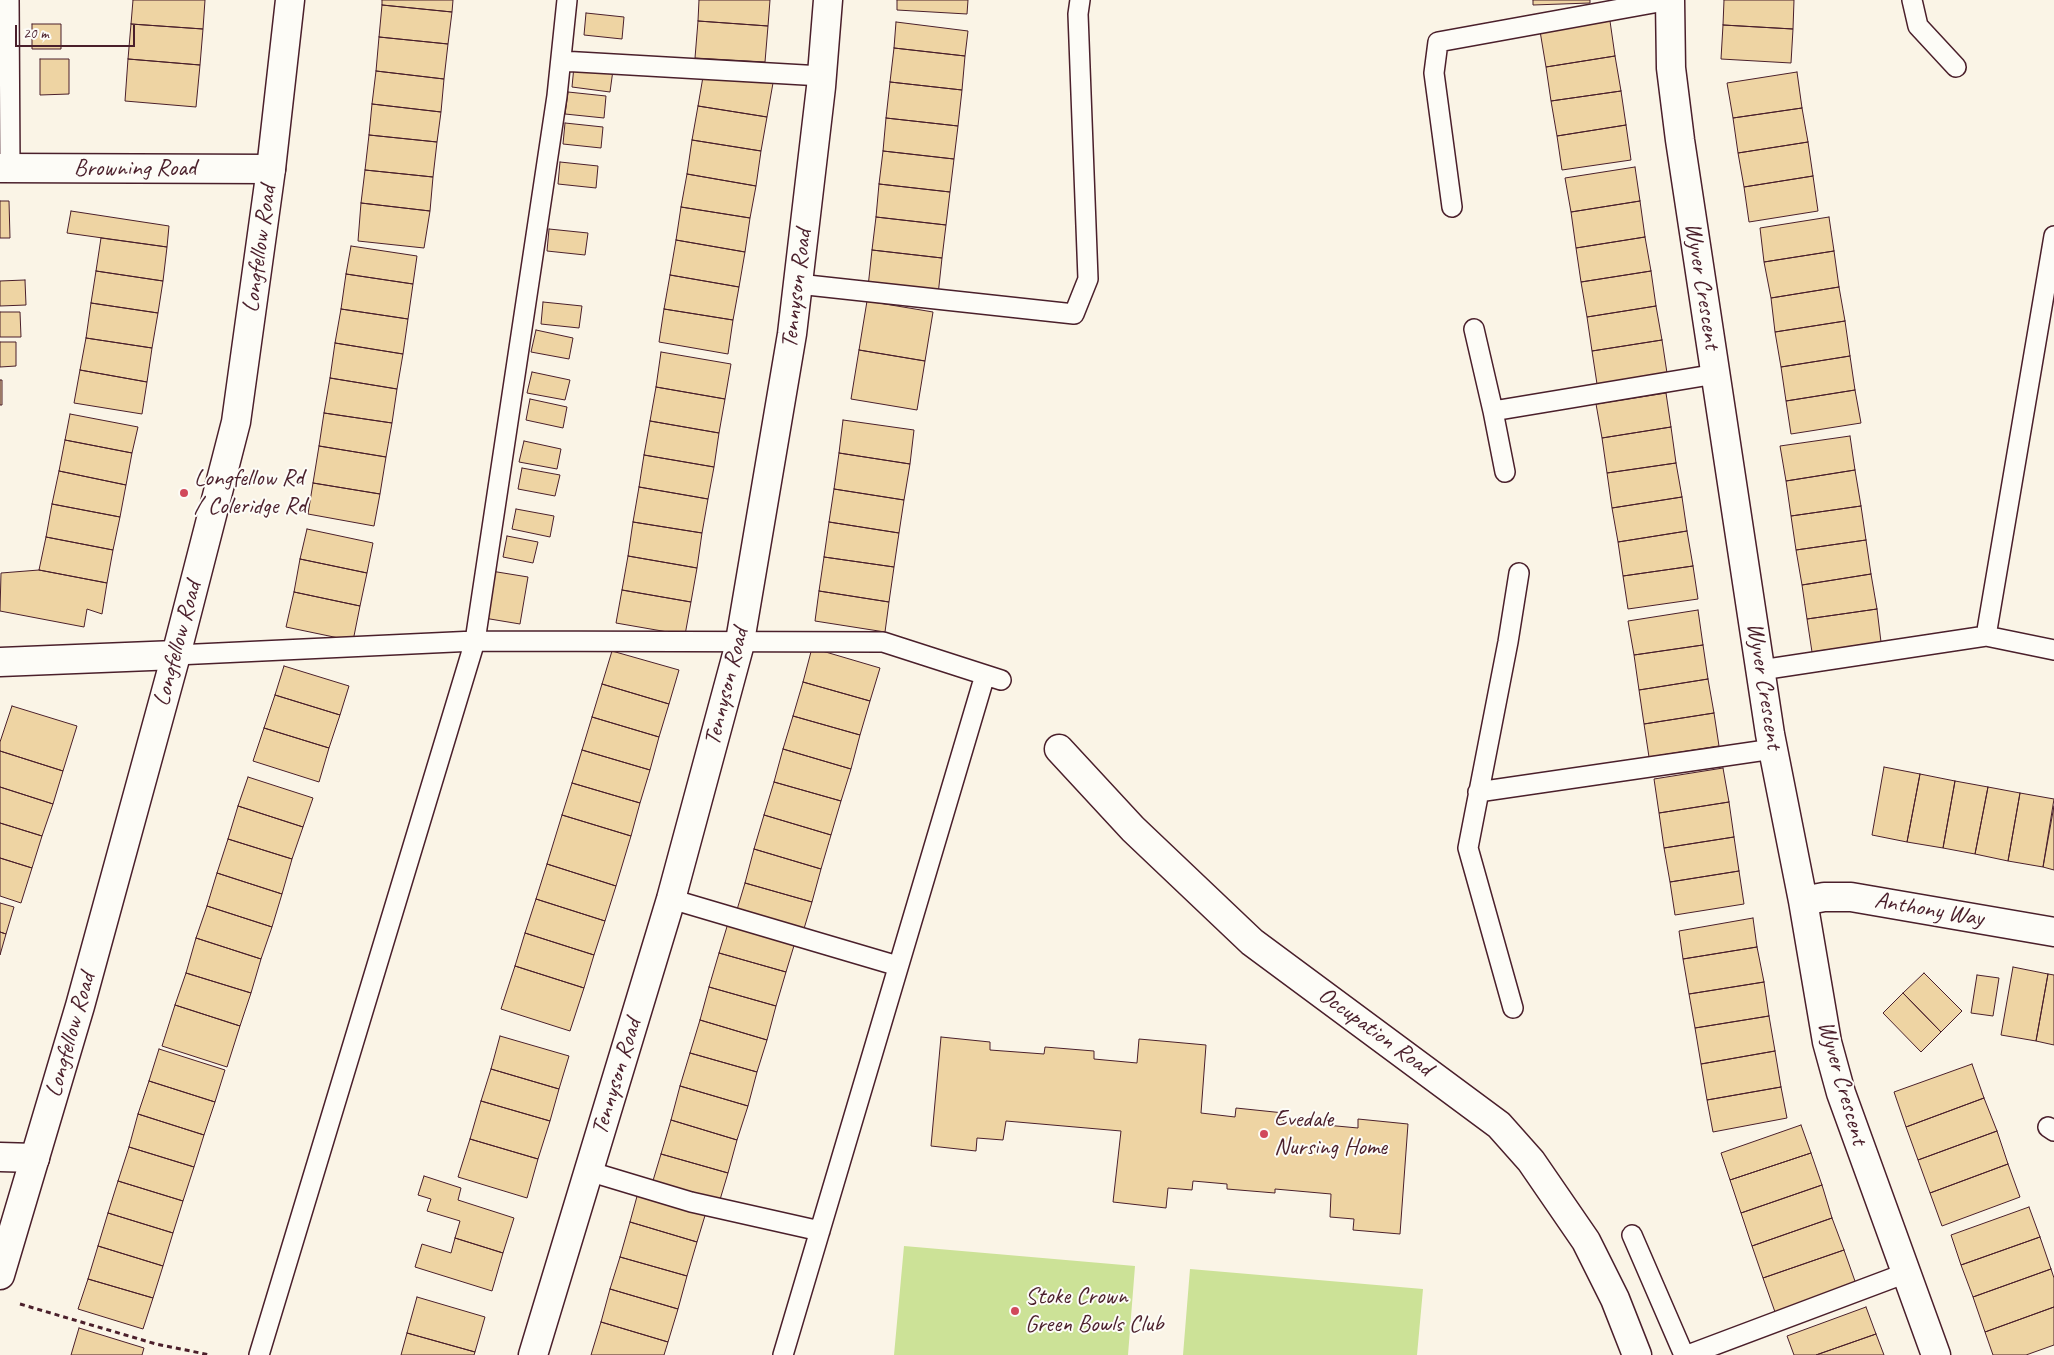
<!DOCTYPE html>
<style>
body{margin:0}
#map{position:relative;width:2054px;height:1355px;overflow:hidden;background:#faf4e6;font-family:Caveat,sans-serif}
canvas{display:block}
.scale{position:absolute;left:15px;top:25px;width:120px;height:22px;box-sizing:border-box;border:2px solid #4a1f2b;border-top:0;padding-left:6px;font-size:15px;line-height:18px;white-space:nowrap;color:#4a1f2b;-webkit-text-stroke:4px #fdfcf7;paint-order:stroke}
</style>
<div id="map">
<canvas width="2054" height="1355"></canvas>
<div class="scale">20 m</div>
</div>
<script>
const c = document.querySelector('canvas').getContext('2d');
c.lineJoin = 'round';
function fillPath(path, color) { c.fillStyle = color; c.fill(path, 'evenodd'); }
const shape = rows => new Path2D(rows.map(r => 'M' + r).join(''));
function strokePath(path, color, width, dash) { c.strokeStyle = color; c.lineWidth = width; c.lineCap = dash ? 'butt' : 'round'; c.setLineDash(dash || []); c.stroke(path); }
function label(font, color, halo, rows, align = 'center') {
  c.font = font + ' Caveat,sans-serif'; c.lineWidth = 4; c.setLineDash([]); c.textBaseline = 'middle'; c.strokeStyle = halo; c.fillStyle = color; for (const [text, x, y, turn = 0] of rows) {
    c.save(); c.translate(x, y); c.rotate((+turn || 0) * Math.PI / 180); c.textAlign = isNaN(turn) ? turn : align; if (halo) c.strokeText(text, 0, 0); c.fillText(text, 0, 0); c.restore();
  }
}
fillPath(shape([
 [904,1246,1135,1266,1128,1355,894,1355],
 [1190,1269,1423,1289,1417,1355,1183,1355]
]), '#cce297');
const building = shape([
 [133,0,205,0,203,29,131,24,133,0],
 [382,0,453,0,452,12,382,5,382,0],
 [699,0,770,0,768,26,698,21,699,0],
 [897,0,968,0,967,14,897,10,897,0],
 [1533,0,1590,0,1590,3,1533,5,1533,0],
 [1724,0,1794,0,1793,29,1723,25,1724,0],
 [382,5,452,12,448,44,379,37,382,5],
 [586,13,624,17,622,39,584,35,586,13],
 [698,21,768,26,765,62,695,58,698,21],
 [1610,21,1615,56,1546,67,1540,31,1610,21],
 [896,22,968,31,965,56,894,48,896,22],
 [32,24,61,24,61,49,32,49,32,24],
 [131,24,203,29,200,65,128,59,131,24],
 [1723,25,1793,29,1791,63,1721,59,1723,25],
 [379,37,448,44,444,79,376,71,379,37],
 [894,48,965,56,962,90,890,82,894,48],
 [1615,56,1621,91,1551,101,1546,67,1615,56],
 [40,59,69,59,69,94,40,95,40,59],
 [128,59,200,65,196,107,125,101,128,59],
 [574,66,613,70,610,92,572,87,574,66],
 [376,71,444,79,441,112,372,104,376,71],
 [704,71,773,83,767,117,698,106,704,71],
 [1797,72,1802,108,1733,118,1727,83,1797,72],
 [890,82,962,90,958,126,886,118,890,82],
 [1621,91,1626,125,1557,136,1551,101,1621,91],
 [568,92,606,96,604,118,565,114,568,92],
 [372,104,441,112,437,142,369,135,372,104],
 [698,106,767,117,761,151,692,140,698,106],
 [1802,108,1808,142,1738,153,1733,118,1802,108],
 [886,118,958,126,954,159,883,151,886,118],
 [565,123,603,127,601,148,563,144,565,123],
 [1626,125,1631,160,1562,170,1557,136,1626,125],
 [369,135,437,142,433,177,365,170,369,135],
 [692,140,761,151,756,186,687,174,692,140],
 [1808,142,1813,176,1744,187,1738,153,1808,142],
 [883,151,954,159,950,192,879,184,883,151],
 [560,162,598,166,596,188,558,184,560,162],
 [1635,167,1640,201,1571,212,1565,178,1635,167],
 [365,170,433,177,430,211,361,203,365,170],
 [687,174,756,186,750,218,681,207,687,174],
 [1813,176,1818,211,1749,222,1744,187,1813,176],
 [879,184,950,192,946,225,876,217,879,184],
 [0,201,9,201,10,238,0,238,0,201],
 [1640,201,1645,237,1576,248,1571,212,1640,201],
 [361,203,430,211,424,248,358,241,361,203],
 [681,207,750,218,745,252,676,240,681,207],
 [71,211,169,226,167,247,67,233,71,211],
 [876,217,946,225,942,258,872,250,876,217],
 [1829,217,1834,251,1764,262,1760,228,1829,217],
 [549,229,588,233,585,255,547,251,549,229],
 [1645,237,1651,271,1581,282,1576,248,1645,237],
 [101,238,167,247,163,281,96,271,101,238],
 [676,240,745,252,739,287,670,275,676,240],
 [351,246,417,256,413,284,346,274,351,246],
 [872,250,942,258,938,295,868,287,872,250],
 [1834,251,1839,287,1771,298,1764,262,1834,251],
 [96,271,163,281,158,313,91,303,96,271],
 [1651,271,1656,306,1587,317,1581,282,1651,271],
 [346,274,413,284,408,319,341,309,346,274],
 [670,275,739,287,733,320,664,309,670,275],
 [25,280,26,305,0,306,0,281,25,280],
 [1839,287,1845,321,1775,332,1771,298,1839,287],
 [867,301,933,312,925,361,859,350,867,301],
 [543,302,582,306,579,328,541,324,543,302],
 [91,303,158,313,152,348,86,338,91,303],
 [1656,306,1662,340,1592,351,1587,317,1656,306],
 [341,309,408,319,403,354,335,343,341,309],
 [664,309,733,320,728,354,659,342,664,309],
 [0,312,20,312,21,337,0,337,0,312],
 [1845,321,1850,356,1781,367,1775,332,1845,321],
 [536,330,573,338,569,359,531,352,536,330],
 [86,338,152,348,147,382,80,370,86,338],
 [1662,340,1667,373,1597,384,1592,351,1662,340],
 [0,342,16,342,16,366,0,367,0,342],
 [335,343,403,354,397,389,330,378,335,343],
 [859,350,925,361,917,410,851,399,859,350],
 [661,352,731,364,725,399,656,387,661,352],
 [1850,356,1855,390,1786,401,1781,367,1850,356],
 [80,370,147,382,142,414,74,403,80,370],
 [532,372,570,380,565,400,527,393,532,372],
 [330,378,397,389,392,423,324,413,330,378],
 [0,380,2,380,2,405,0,405,0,380],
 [656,387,725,399,719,433,650,421,656,387],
 [1855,390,1861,423,1791,434,1786,401,1855,390],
 [1666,393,1671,427,1602,438,1596,404,1666,393],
 [530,399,567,407,563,428,526,420,530,399],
 [324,413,392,423,386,457,319,446,324,413],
 [70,414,138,427,132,453,65,440,70,414],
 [843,420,914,430,910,464,839,453,843,420],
 [650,421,719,433,714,467,644,455,650,421],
 [1671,427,1676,463,1607,473,1602,438,1671,427],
 [1850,436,1855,470,1786,481,1780,446,1850,436],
 [65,440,132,453,126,485,59,471,65,440],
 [524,441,561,449,557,469,519,462,524,441],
 [319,446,386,457,380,494,313,483,319,446],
 [839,453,910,464,904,500,834,489,839,453],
 [644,455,714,467,708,499,639,487,644,455],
 [1676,463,1682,497,1612,508,1607,473,1676,463],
 [522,468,560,475,555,496,518,489,522,468],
 [1855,470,1861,506,1791,516,1786,481,1855,470],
 [59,471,126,485,120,517,52,504,59,471],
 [313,483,380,494,374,526,308,514,313,483],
 [639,487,708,499,702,533,633,522,639,487],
 [834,489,904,500,899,533,829,522,834,489],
 [1682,497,1687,531,1618,542,1612,508,1682,497],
 [52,504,120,517,113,550,46,537,52,504],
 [1861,506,1866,540,1796,550,1791,516,1861,506],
 [516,509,554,516,550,537,512,529,516,509],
 [633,522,702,533,697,568,628,556,633,522],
 [829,522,899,533,894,567,824,557,829,522],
 [307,529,373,543,367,573,300,559,307,529],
 [1687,531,1693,566,1623,576,1618,542,1687,531],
 [507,536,538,542,533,563,503,557,507,536],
 [46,537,113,550,107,583,39,570,46,537],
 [1866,540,1871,574,1802,585,1796,550,1866,540],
 [628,556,697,568,691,602,622,590,628,556],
 [824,557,894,567,889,602,819,591,824,557],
 [300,559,367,573,360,606,294,592,300,559],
 [1693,566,1698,599,1628,609,1623,576,1693,566],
 [39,570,107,583,102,614,87,609,84,627,0,611,1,573,39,570],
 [491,571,528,577,520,624,484,618,491,571],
 [1871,574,1877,609,1807,619,1802,585,1871,574],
 [622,590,691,602,685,635,616,623,622,590],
 [819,591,889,602,885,632,815,621,819,591],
 [294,592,360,606,353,641,286,627,294,592],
 [1877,609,1881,642,1812,652,1807,619,1877,609],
 [1698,610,1703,645,1634,655,1628,621,1698,610],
 [1703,645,1708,679,1639,690,1634,655,1703,645],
 [812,648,880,668,870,701,803,682,812,648],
 [612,651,679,670,669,704,602,684,612,651],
 [284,666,349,686,340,715,275,695,284,666],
 [1708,679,1714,713,1644,724,1639,690,1708,679],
 [803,682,870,701,860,735,793,716,803,682],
 [602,684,669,704,659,737,592,717,602,684],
 [275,695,340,715,329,748,264,728,275,695],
 [12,706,77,726,63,771,0,751,0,742,12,706],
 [1714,713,1719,746,1649,757,1644,724,1714,713],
 [793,716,860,735,851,769,783,749,793,716],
 [592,717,659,737,650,770,582,750,592,717],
 [264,728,329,748,319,782,253,761,264,728],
 [783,749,851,769,841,801,774,782,783,749],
 [582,750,650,770,640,803,572,783,582,750],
 [0,751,63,771,53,804,0,787,0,751],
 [1884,767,1920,774,1907,842,1872,835,1884,767],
 [1723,768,1729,802,1659,813,1654,779,1723,768],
 [1920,774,1955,781,1943,848,1907,842,1920,774],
 [248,777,313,798,303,827,238,806,248,777],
 [1955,781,1988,787,1975,854,1943,848,1955,781],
 [774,782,841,801,831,835,764,815,774,782],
 [572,783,640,803,631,836,562,815,572,783],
 [0,787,53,804,42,836,0,823,0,787],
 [1988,787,2020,793,2008,861,1975,854,1988,787],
 [2020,793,2054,799,2043,867,2008,861,2020,793],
 [1729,802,1734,837,1664,848,1659,813,1729,802],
 [238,806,303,827,292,859,228,839,238,806],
 [2054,806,2054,870,2043,867,2054,806],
 [562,815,631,836,616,886,547,864,562,815],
 [764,815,831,835,821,869,754,849,764,815],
 [0,823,42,836,32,868,0,858,0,823],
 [1734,837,1739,871,1670,882,1664,848,1734,837],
 [228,839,292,859,282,894,217,873,228,839],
 [754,849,821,869,812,902,745,883,754,849],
 [0,858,32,868,21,903,0,896,0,858],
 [547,864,616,886,605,921,536,899,547,864],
 [1739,871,1744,904,1675,915,1670,882,1739,871],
 [217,873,282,894,272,927,207,906,217,873],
 [745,883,812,902,803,932,736,913,745,883],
 [536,899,605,921,594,955,525,933,536,899],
 [0,903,14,907,6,934,0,932,0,903],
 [207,906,272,927,261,959,196,938,207,906],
 [1753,918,1757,947,1683,959,1679,931,1753,918],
 [729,920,796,939,786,972,719,953,729,920],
 [0,932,6,934,0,955,0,932],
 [525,933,594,955,584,988,515,966,525,933],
 [196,938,261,959,251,993,186,973,196,938],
 [1757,947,1764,982,1689,994,1683,959,1757,947],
 [719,953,786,972,776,1006,709,987,719,953],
 [515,966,584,988,570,1031,501,1009,515,966],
 [2013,967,2048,974,2036,1041,2001,1035,2013,967],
 [186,973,251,993,240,1026,175,1005,186,973],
 [1924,973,1962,1011,1941,1032,1903,993,1924,973],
 [2048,974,2054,975,2054,1045,2036,1041,2048,974],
 [1977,975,1999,978,1993,1016,1971,1013,1977,975],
 [1764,982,1769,1016,1695,1028,1689,994,1764,982],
 [709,987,776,1006,767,1040,700,1020,709,987],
 [1903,993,1941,1032,1921,1052,1883,1013,1903,993],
 [175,1005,240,1026,227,1067,162,1046,175,1005],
 [1769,1016,1775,1051,1701,1064,1695,1028,1769,1016],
 [700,1020,767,1040,757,1072,690,1053,700,1020],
 [500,1036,569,1056,559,1089,491,1069,500,1036],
 [941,1037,990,1042,990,1050,1044,1054,1045,1047,1094,1051,1094,1059,1137,1063,1139,1039,1206,1045,1201,1113,1235,1117,1236,1108,1284,1113,1283,1121,1358,1128,1358,1119,1408,1124,1400,1234,1353,1230,1354,1219,1330,1217,1331,1194,1275,1189,1275,1193,1227,1189,1227,1184,1193,1181,1192,1190,1168,1188,1166,1208,1113,1202,1121,1131,1006,1121,1003,1140,977,1138,976,1151,931,1146,941,1037],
 [159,1049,225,1070,215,1102,149,1081,159,1049],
 [1775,1051,1781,1087,1707,1100,1701,1064,1775,1051],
 [690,1053,757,1072,748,1106,680,1086,690,1053],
 [1972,1064,1984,1098,1906,1127,1894,1092,1972,1064],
 [491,1069,559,1089,550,1121,481,1101,491,1069],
 [149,1081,215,1102,204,1135,138,1114,149,1081],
 [680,1086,748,1106,737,1140,671,1120,680,1086],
 [1781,1087,1787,1118,1713,1132,1707,1100,1781,1087],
 [1984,1098,1997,1131,1918,1160,1906,1127,1984,1098],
 [481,1101,550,1121,538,1159,470,1139,481,1101],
 [138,1114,204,1135,194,1167,129,1147,138,1114],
 [671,1120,737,1140,728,1173,661,1154,671,1120],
 [1801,1125,1811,1153,1730,1180,1721,1153,1801,1125],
 [1997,1131,2008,1164,1930,1193,1918,1160,1997,1131],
 [470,1139,538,1159,527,1198,458,1177,470,1139],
 [129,1147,194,1167,183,1201,118,1181,129,1147],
 [1811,1153,1822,1185,1741,1213,1730,1180,1811,1153],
 [661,1154,728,1173,719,1203,652,1184,661,1154],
 [2008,1164,2020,1197,1942,1226,1930,1193,2008,1164],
 [424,1176,461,1188,458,1200,514,1218,503,1253,455,1238,460,1221,427,1211,431,1199,418,1195,424,1176],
 [118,1181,183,1201,173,1233,108,1213,118,1181],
 [1822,1185,1832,1218,1752,1246,1741,1213,1822,1185],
 [639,1189,707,1209,697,1242,630,1222,639,1189],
 [2029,1207,2040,1237,1961,1265,1951,1235,2029,1207],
 [108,1213,173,1233,163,1266,98,1246,108,1213],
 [1832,1218,1844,1250,1763,1278,1752,1246,1832,1218],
 [630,1222,697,1242,687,1276,620,1257,630,1222],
 [2040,1237,2051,1269,1973,1297,1961,1265,2040,1237],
 [455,1238,503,1253,492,1291,415,1267,422,1244,451,1253,455,1238],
 [98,1246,163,1266,153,1298,88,1279,98,1246],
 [1844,1250,1856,1284,1775,1312,1763,1278,1844,1250],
 [620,1257,687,1276,678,1309,610,1289,620,1257],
 [2051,1269,2054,1278,2054,1307,1985,1332,1973,1297,2051,1269],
 [88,1279,153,1298,143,1329,78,1309,88,1279],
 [610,1289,678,1309,668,1342,601,1322,610,1289],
 [417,1297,485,1317,475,1352,407,1333,417,1297],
 [1866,1307,1876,1334,1816,1355,1794,1355,1787,1336,1866,1307],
 [2054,1307,2054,1345,2026,1355,1993,1355,1985,1332,2054,1307],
 [601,1322,668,1342,664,1355,591,1355,601,1322],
 [79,1328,144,1348,142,1355,71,1355,79,1328],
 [407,1333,475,1352,474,1355,401,1355,407,1333],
 [1876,1334,1884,1355,1816,1355,1876,1334]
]);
fillPath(building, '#eed4a3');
strokePath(building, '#4a1f2b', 1);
const lane = shape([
 [9,0,10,168],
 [1912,0,1918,26,1956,67],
 [561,61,822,76],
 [1452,207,1434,73,1438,42,1670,0],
 [798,284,1074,314,1088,279,1078,14,1080,0],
 [1474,329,1493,411],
 [1505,472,1493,411,1716,374],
 [1986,636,2054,236],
 [176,655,475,641,557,96,567,0],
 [1761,670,1986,636,2054,650],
 [1478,792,1773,749],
 [671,899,898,966],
 [1513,1008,1468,848,1508,642,1519,573],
 [2048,1127,2054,1131],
 [588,1171,691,1202,820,1231],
 [1632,1235,1684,1355],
 [259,1355,475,641,883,642,1001,680],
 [783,1355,985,675],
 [1688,1355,1906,1273]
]);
const street = shape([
 [1670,0,1671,68,1680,140,1770,734,1803,901,1827,1042,1841,1093,1936,1355],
 [0,168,271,169],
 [0,662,176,655],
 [1059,749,1133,829,1252,942,1499,1125,1531,1161,1586,1241,1615,1299,1637,1355],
 [1803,901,1824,897,1851,897,2054,932],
 [0,1157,35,1158],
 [533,1355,671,899,739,647,792,334,821,87,828,0]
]);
const secondary = shape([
 [0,1275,80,1006,176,655,236,422,271,169,290,0]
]);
strokePath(lane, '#4a1f2b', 22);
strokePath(street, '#4a1f2b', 31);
strokePath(secondary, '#4a1f2b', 31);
strokePath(shape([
 [20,1304,156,1344,210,1355]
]), '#4a1f2b', 3, [5, 4]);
strokePath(lane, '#fdfcf7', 19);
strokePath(street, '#fdfcf7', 28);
strokePath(secondary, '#fdfcf7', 28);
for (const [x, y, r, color] of [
 [184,493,5,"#d1495b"],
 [1264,1134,5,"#d1495b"],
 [1015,1311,5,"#d1495b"]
]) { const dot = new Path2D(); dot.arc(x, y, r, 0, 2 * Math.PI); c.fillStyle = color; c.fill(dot); strokePath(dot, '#fdfcf7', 2); }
label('24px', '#4a1f2b', '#fdfcf7', [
 ["Browning Road",135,169],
 ["Longfellow Road",260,249,-82],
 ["Wyver Crescent",1702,286,81],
 ["Tennyson Road",797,289,-83],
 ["Longfellow Road",178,644,-75],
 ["Wyver Crescent",1764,686,81],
 ["Tennyson Road",727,687,-76],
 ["Anthony Way",1929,910,10],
 ["Occupation Road",1375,1032,36],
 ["Longfellow Road",71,1035,-74],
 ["Tennyson Road",617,1077,-73],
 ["Wyver Crescent",1842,1083,74]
]);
label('24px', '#4a1f2b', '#fdfcf7', [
 ["Longfellow Rd",194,479],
 ["/ Coleridge Rd",194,507],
 ["Evedale",1274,1120],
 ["Nursing Home",1274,1148],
 ["Stoke Crown",1025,1297],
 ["Green Bowls Club",1025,1325]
], 'left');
</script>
